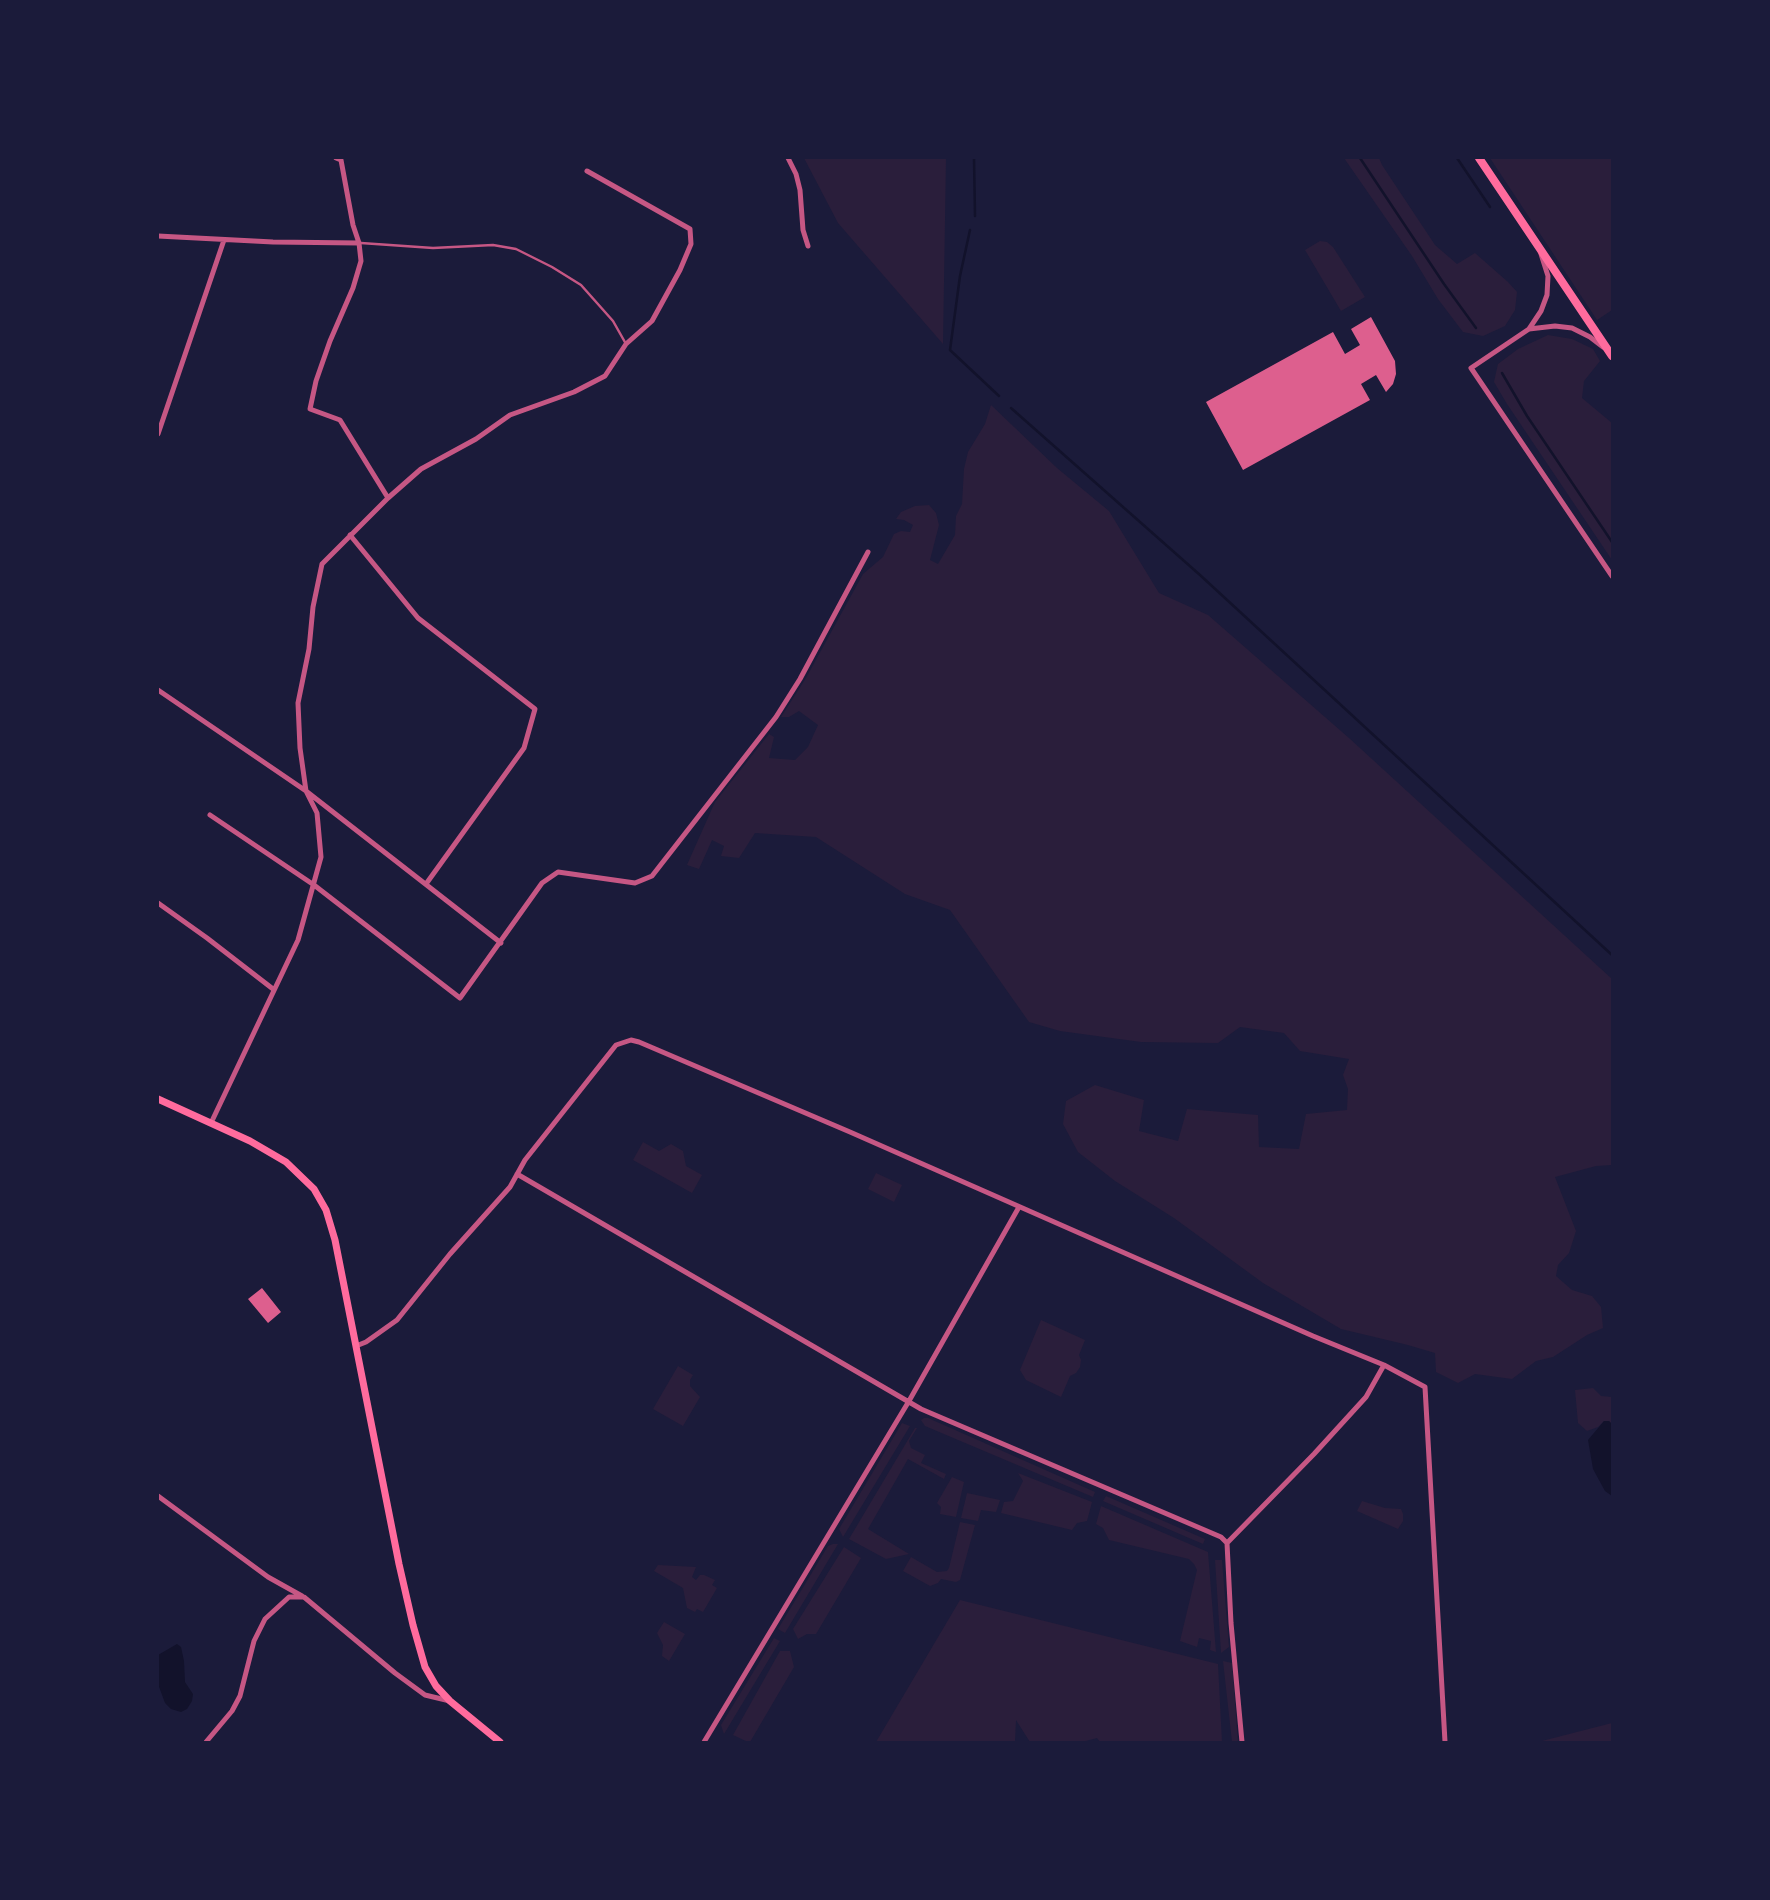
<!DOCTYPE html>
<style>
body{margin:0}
#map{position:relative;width:1770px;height:1900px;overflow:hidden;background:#1b1b3a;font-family:Bitter,serif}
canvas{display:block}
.frame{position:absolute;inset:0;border:159px solid #1b1b3a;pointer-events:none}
</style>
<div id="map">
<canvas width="1770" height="1900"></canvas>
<div class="frame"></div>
</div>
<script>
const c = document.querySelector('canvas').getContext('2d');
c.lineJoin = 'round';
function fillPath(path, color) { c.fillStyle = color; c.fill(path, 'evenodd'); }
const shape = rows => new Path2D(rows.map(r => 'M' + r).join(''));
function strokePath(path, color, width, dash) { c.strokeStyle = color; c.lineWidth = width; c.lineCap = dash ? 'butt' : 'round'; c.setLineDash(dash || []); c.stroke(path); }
fillPath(shape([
 [804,158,946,158,943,344,838,223],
 [1344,158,1379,158,1382,165,1435,245,1457,264,1475,253,1508,282,1517,292,1515,310,1505,326,1483,336,1463,332,1438,299,1412,256],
 [1490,158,1612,158,1612,310,1597,320],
 [1320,241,1327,242,1333,247,1365,297,1341,311,1305,250],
 [1548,335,1572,339,1593,349,1600,361,1584,381,1582,398,1612,423,1612,560,1507,404,1494,382,1498,364,1518,349],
 [991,405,1057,468,1109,511,1159,593,1208,615,1349,738,1612,979,1612,1165,1596,1166,1555,1177,1576,1231,1569,1253,1558,1265,1556,1276,1572,1290,1592,1296,1601,1307,1603,1328,1587,1335,1553,1357,1536,1361,1512,1379,1475,1374,1458,1383,1436,1372,1435,1353,1408,1345,1341,1329,1263,1283,1174,1218,1115,1181,1078,1152,1063,1124,1066,1101,1095,1085,1144,1100,1139,1131,1178,1141,1187,1109,1258,1115,1259,1147,1299,1149,1306,1114,1347,1110,1348,1089,1343,1075,1349,1059,1300,1051,1284,1033,1240,1027,1218,1043,1141,1042,1060,1031,1029,1022,950,910,905,894,816,837,755,833,739,858,721,856,724,846,712,840,699,869,687,865,715,802,769,734,774,737,769,758,795,760,808,747,818,725,799,711,789,717,781,717,806,678,863,574,883,557,894,534,901,531,910,532,913,525,904,520,896,519,901,512,915,506,929,505,936,513,939,525,930,560,938,564,955,535,956,516,962,504,964,469,968,452,985,424],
 [643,1142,659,1151,671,1144,683,1151,686,1166,702,1175,692,1193,633,1160],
 [876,1173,902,1185,894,1202,868,1189],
 [1041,1320,1085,1340,1079,1355,1081,1360,1080,1367,1076,1373,1070,1376,1061,1397,1026,1380,1020,1370],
 [678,1366,693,1375,690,1380,690,1386,700,1397,683,1426,653,1409],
 [1593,1388,1601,1396,1612,1397,1612,1424,1609,1421,1604,1421,1598,1427,1587,1431,1578,1423,1575,1390],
 [924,1418,928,1418,1095,1492,1093,1497,925,1426,921,1420],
 [902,1423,910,1426,843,1537,839,1529],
 [915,1428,917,1428,909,1441,911,1448,925,1455,921,1463,946,1474,944,1479,908,1459,868,1529,909,1554,886,1559,849,1539],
 [1018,1473,1092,1502,1087,1521,1077,1523,1072,1530,1001,1513,1004,1502,1013,1501,1023,1481],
 [952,1477,964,1482,956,1517,940,1514,941,1507,937,1503],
 [967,1493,1000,1500,996,1512,981,1510,978,1521,961,1518],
 [1106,1496,1205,1539,1203,1544,1103,1501],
 [1362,1501,1385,1508,1401,1509,1403,1514,1403,1521,1398,1529,1357,1511],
 [1101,1506,1208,1552,1216,1652,1210,1650,1211,1641,1199,1638,1197,1647,1180,1641,1197,1570,1194,1564,1189,1559,1109,1540,1103,1528,1096,1524],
 [960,1522,975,1525,960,1580,956,1582,941,1579,938,1583,930,1586,903,1571,911,1557,937,1572,947,1571,949,1568],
 [833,1544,838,1544,785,1633,778,1629,828,1546],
 [844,1547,861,1558,816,1634,807,1634,798,1639,793,1629],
 [1215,1560,1222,1560,1229,1647,1221,1653],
 [658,1565,696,1567,692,1577,696,1580,700,1575,704,1575,715,1580,712,1585,717,1588,703,1612,697,1609,695,1612,687,1608,683,1588,654,1571],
 [960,1600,1218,1664,1222,1742,1100,1742,1097,1738,1082,1742,1030,1742,1016,1720,1015,1742,876,1742],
 [664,1622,685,1634,669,1661,662,1656,663,1645,657,1633],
 [774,1638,780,1641,724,1734,721,1725],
 [780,1651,790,1651,794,1667,750,1742,748,1742,733,1735],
 [1223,1661,1232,1663,1238,1742,1232,1742],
 [1612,1723,1612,1742,1538,1742]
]), '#2a1e3b');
fillPath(shape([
 [1604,1421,1609,1421,1612,1424,1612,1496,1605,1491,1593,1469,1588,1440],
 [177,1644,181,1647,184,1661,185,1682,193,1694,192,1701,187,1709,181,1712,171,1709,165,1703,158,1684,158,1655]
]), '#12122b');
strokePath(shape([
 [974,158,975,216],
 [1360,158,1444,284,1476,328],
 [1457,158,1490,207],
 [970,230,960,276,950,350,999,396],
 [1502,373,1527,416,1612,542],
 [1011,408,1200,575,1612,955]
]), '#12122b', 2.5);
fillPath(shape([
 [1371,317,1395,361,1396,374,1393,384,1386,392,1376,375,1361,384,1370,400,1243,470,1206,402,1333,332,1345,354,1360,345,1351,329],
 [262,1288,281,1312,268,1323,248,1299]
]), '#dd5f8e');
strokePath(shape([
 [361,243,433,248,493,245,516,249,552,267,581,285,613,321,626,344]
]), '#c65784', 2.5);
strokePath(shape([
 [788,158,796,174,800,190,803,230,808,246],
 [158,236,273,242,359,243],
 [1529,329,1541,311,1547,295,1548,276,1541,254],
 [1603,347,1590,337,1572,328,1555,326,1529,329,1471,368,1612,576],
 [158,434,224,240],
 [388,498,421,469,476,439,510,415,574,392,605,376,626,344,652,321,680,270,691,244,690,229,587,171],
 [350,535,418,618,535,709,524,748,426,884],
 [158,690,306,791,501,943],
 [210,815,314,885,460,998,542,883,558,872,635,883,652,876,776,717,800,679,868,552],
 [158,903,207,938,273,989],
 [211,1123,298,940,321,857,317,813,306,791,300,748,298,703,309,649,313,607,322,564,388,498,340,420,310,409,316,381,330,341,353,288,361,261,359,243,353,225,341,160,336,158],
 [517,1174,921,1409,1221,1537,1227,1543,1231,1623,1242,1742],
 [356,1346,366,1342,397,1320,450,1254,510,1187,525,1160,616,1045,631,1040,639,1042,850,1132,1313,1336,1384,1365,1425,1387,1445,1742],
 [158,1496,268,1577,302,1596],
 [1227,1543,1314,1454,1366,1397,1384,1365],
 [206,1742,232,1711,240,1696,254,1641,265,1619,289,1597,304,1597,395,1673,425,1695,450,1701],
 [704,1742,909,1401,1019,1207]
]), '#c65784', 5);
strokePath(shape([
 [158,1099,250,1141,286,1162,314,1189,326,1210,335,1240,399,1564,413,1625,425,1667,436,1686,450,1701,500,1742]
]), '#ff6b9d', 7);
strokePath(shape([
 [1479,158,1612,356]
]), '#ff6b9d', 8);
</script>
